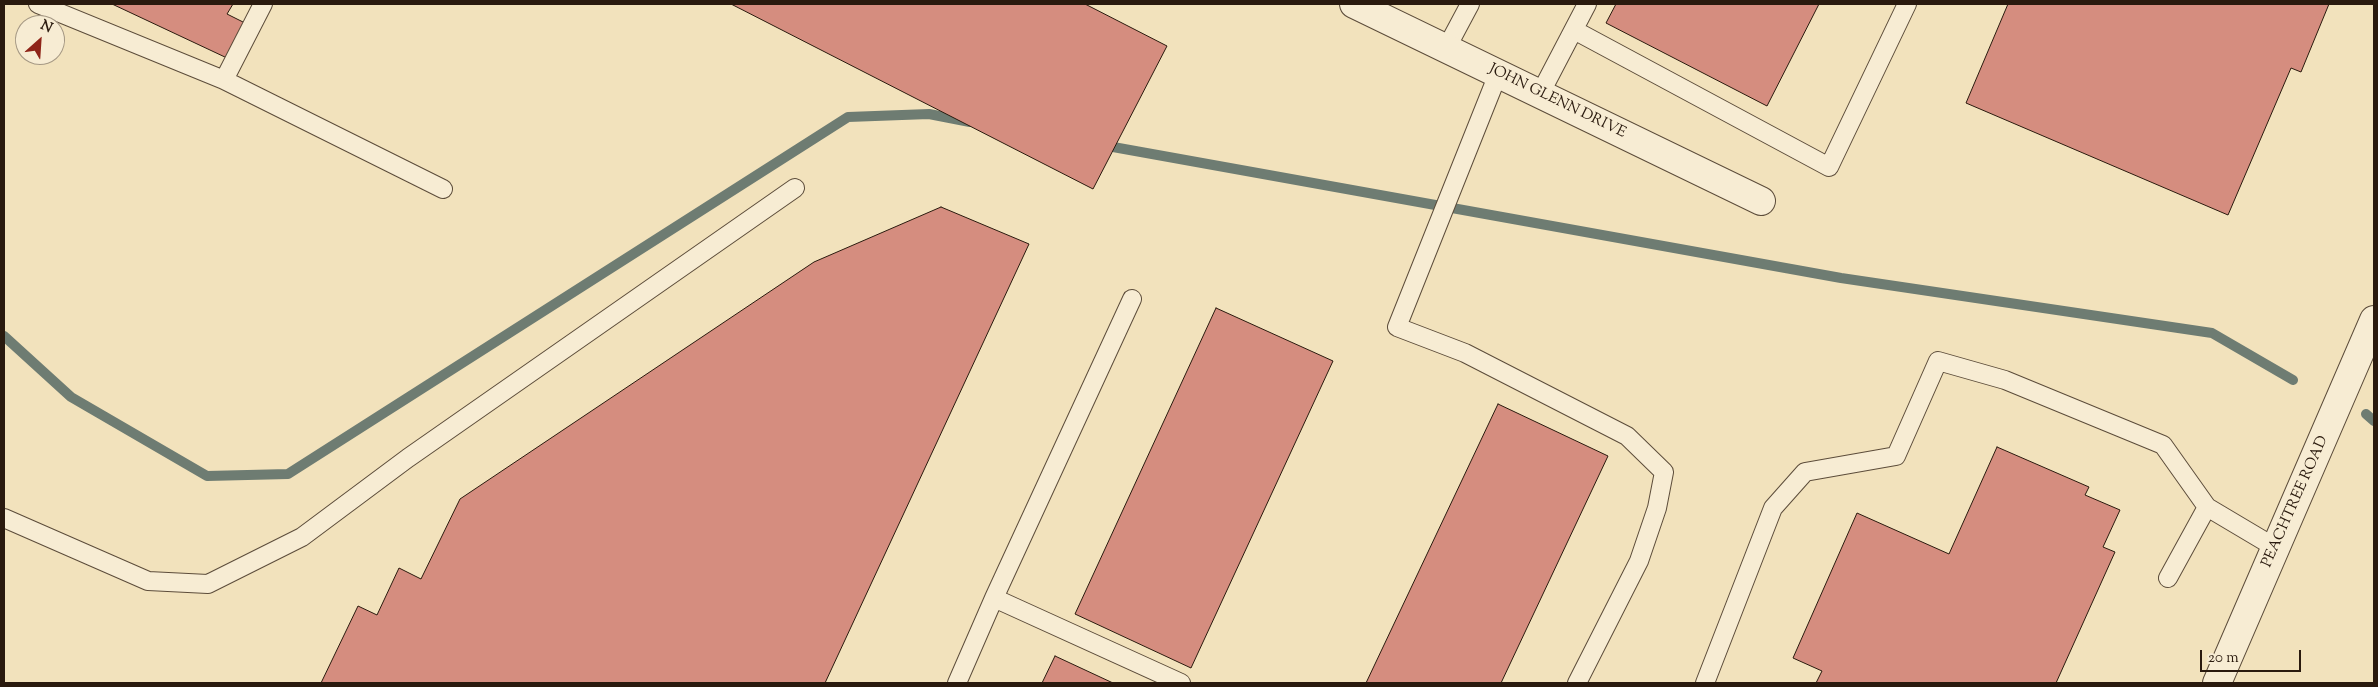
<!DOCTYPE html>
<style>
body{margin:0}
#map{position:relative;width:2378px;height:687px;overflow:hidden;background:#f2e2bc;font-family:"Sorts Mill Goudy",serif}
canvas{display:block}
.frame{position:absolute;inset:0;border:5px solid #2a1a0e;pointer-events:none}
.north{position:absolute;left:15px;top:15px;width:50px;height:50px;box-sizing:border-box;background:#f7ecd3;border:1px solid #a59884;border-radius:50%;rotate:26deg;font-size:14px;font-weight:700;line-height:20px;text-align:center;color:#2a1a0e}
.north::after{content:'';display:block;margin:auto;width:18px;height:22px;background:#8f2418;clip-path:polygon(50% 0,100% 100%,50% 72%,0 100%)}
.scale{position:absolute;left:2200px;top:650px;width:101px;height:22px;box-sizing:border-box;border:2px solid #2a1a0e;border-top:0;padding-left:6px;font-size:15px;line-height:18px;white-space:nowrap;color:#2a1a0e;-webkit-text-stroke:4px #f7ecd3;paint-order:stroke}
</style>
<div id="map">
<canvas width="2378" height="687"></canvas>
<div class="frame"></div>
<div class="north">N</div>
<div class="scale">20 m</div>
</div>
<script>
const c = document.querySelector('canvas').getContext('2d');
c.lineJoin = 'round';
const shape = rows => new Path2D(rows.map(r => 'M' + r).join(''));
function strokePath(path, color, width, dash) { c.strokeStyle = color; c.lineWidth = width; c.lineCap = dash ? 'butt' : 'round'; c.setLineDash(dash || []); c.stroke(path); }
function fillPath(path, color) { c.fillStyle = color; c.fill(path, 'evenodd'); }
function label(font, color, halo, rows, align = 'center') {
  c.font = font + ' "Sorts Mill Goudy",serif'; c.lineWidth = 4; c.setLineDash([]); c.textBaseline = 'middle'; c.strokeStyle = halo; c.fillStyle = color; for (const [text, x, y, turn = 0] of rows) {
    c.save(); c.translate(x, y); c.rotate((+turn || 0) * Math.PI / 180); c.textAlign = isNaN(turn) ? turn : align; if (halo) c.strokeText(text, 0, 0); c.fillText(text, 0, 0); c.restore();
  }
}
strokePath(shape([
 [1102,145,1841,278,2212,333,2293,380],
 [4,336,71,397,207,476,288,474,848,117,929,114,970,122],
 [2366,414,2374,421]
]), '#6e7c72', 10);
const building = shape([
 [112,4,233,4,227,14,245,23,227,58,112,4],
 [731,4,1085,4,1167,46,1093,189,731,4],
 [1616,4,1819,4,1767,106,1606,23,1616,4],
 [2008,4,2329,4,2301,72,2291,68,2228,215,1966,103,2008,4],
 [941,207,1029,244,825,683,321,683,358,606,377,615,399,568,421,579,460,499,814,262,941,207],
 [1216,308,1333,361,1191,668,1075,614,1216,308],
 [1498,404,1608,456,1501,683,1366,683,1498,404],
 [1997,447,2089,487,2085,495,2120,510,2103,547,2115,552,2056,683,1816,683,1822,671,1793,658,1857,513,1949,554,1997,447],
 [1055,656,1113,683,1042,683,1055,656]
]);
fillPath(building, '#d58d7f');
strokePath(building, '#2a1a0e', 1);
const service = shape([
 [38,4,224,80,443,189],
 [1574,30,1829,167,1907,4],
 [1446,49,1470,4],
 [1498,74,1397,327,1465,353,1627,436,1664,472,1657,508,1639,561,1577,683],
 [224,80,263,4],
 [1540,94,1587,4],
 [4,518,148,581,208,584,302,537,408,458,795,188],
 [2168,578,2207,507,2276,548],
 [994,598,1132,299],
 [957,683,994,598,1181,683],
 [1705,683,1773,508,1805,472,1896,456,1938,361,2005,380,2163,445,2207,507]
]);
const minor = shape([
 [1354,4,1761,201]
]);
const tertiary = shape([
 [2217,683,2374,320]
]);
strokePath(service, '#5c4c3a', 20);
strokePath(minor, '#5c4c3a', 30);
strokePath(tertiary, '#5c4c3a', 30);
strokePath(service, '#f7ecd3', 18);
strokePath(minor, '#f7ecd3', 28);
strokePath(tertiary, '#f7ecd3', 28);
label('15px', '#2a1a0e', '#f7ecd3', [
 ["JOHN GLENN DRIVE",1557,102,26],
 ["PEACHTREE ROAD",2296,502,-66]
]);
</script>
